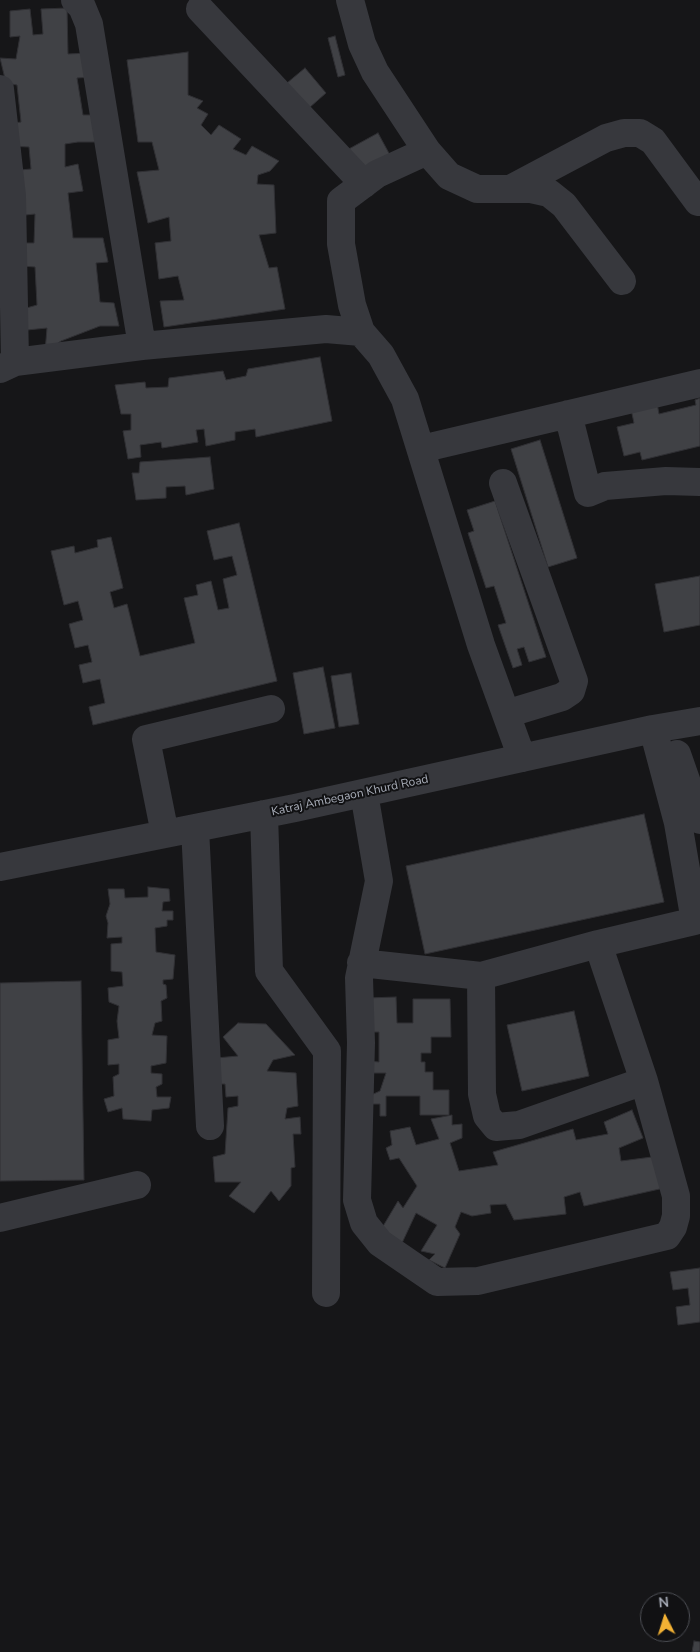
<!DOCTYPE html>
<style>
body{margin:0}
#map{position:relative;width:700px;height:1652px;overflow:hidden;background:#161618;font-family:"Nunito Sans",sans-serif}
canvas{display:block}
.north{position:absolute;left:640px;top:1592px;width:50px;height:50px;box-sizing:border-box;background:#111113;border:1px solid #4d4f55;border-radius:50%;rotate:355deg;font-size:14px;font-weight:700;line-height:20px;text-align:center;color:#a8adb8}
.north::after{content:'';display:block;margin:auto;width:18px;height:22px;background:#f2b134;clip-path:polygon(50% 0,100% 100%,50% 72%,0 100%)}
</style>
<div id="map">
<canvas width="700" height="1652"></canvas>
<div class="north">N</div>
</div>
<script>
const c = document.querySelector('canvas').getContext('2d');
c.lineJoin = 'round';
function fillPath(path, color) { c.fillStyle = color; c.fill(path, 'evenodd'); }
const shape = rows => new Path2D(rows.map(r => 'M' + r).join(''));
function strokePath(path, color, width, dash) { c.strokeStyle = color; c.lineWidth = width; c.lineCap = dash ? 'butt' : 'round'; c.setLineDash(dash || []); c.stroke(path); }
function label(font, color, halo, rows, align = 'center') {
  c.font = font + ' "Nunito Sans",sans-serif'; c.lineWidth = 4; c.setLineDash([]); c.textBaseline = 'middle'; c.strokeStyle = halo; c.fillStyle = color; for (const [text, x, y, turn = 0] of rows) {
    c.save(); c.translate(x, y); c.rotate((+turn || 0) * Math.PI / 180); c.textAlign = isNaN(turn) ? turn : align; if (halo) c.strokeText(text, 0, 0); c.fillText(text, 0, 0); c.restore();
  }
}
const building = shape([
 [67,8,68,54,89,53,92,77,77,78,83,115,93,115,95,142,78,142,65,144,65,167,78,164,83,191,68,193,73,238,103,238,108,262,96,263,100,302,114,303,119,326,100,326,61,341,45,352,47,328,27,330,23,309,37,305,35,267,21,266,18,243,34,243,35,214,25,215,20,170,31,169,29,147,7,146,7,124,21,122,17,85,6,83,0,58,16,59,20,36,10,37,10,11,30,9,33,35,43,34,41,9,67,8],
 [335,36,345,75,338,77,328,38,335,36],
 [188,52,188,95,203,101,197,108,208,114,201,125,211,135,219,125,241,139,233,149,246,155,252,146,279,161,270,171,258,175,257,184,274,185,276,233,259,235,269,268,277,267,285,309,164,327,160,301,184,300,178,276,159,279,155,243,171,241,169,217,148,223,137,172,159,170,152,142,138,142,127,60,188,52],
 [305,68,326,93,309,108,287,83,305,68],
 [378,133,391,157,360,174,347,150,378,133],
 [320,357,332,421,256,437,255,429,235,432,235,440,206,446,204,429,196,430,198,442,162,448,161,442,140,445,141,457,128,459,123,431,131,430,131,414,121,414,115,385,145,382,146,388,168,387,169,378,223,371,226,380,246,376,248,369,320,357],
 [700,398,700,446,642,460,640,452,624,456,617,427,634,423,631,409,657,403,659,414,696,405,695,400,700,398],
 [540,440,577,558,548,567,511,449,540,440],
 [210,457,214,489,186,495,185,486,166,487,166,498,136,500,132,473,139,473,140,462,210,457],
 [495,501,546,657,529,662,524,647,517,649,522,665,513,668,498,625,506,623,494,586,486,588,468,533,474,531,467,510,495,501],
 [239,523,277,681,93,725,89,707,105,703,100,679,83,683,79,665,92,662,88,645,75,648,69,624,83,620,78,601,64,605,51,551,74,546,75,553,98,547,97,540,111,537,123,588,110,592,114,608,127,604,140,656,195,643,184,598,198,595,196,585,211,581,218,610,229,608,223,579,237,575,232,556,214,560,207,531,239,523],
 [700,576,700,625,664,632,655,584,700,576],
 [323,667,335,728,304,734,293,673,323,667],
 [351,673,359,724,339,727,331,676,351,673],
 [644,814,664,902,425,954,406,866,644,814],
 [148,887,169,889,170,901,163,902,162,911,173,911,173,920,167,920,167,926,155,928,156,952,175,955,173,979,163,980,163,984,166,985,167,998,161,1001,162,1021,155,1023,152,1035,167,1036,166,1063,151,1066,151,1073,162,1074,162,1084,156,1087,157,1097,171,1097,169,1108,152,1110,151,1121,123,1119,122,1108,108,1112,104,1099,114,1096,113,1077,119,1074,119,1064,108,1065,108,1040,119,1038,117,1021,119,1006,109,1002,108,988,123,986,122,972,111,971,111,944,122,943,122,937,107,938,108,923,106,916,110,904,108,889,124,889,125,898,148,897,148,887],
 [81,981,84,1180,0,1181,0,983,81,981],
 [396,997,397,1023,413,1023,413,999,450,999,451,1037,431,1037,431,1053,421,1053,421,1062,425,1062,425,1072,433,1072,433,1090,449,1090,449,1115,420,1115,420,1096,386,1096,386,1116,380,1116,380,1104,369,1104,369,1096,380,1091,386,1073,366,1073,367,1061,379,1062,379,1032,366,1032,366,998,396,997],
 [574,1011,589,1076,522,1091,507,1025,574,1011],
 [238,1023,266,1024,295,1055,273,1060,267,1071,296,1073,298,1106,287,1108,285,1119,300,1117,301,1134,293,1134,295,1167,291,1168,291,1186,279,1201,271,1191,254,1213,229,1196,241,1182,215,1182,213,1157,225,1154,228,1108,238,1106,238,1096,226,1097,225,1084,217,1084,216,1058,238,1056,223,1037,238,1023],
 [632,1110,643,1138,619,1148,621,1161,652,1157,664,1188,584,1206,580,1192,564,1197,566,1214,514,1220,506,1204,490,1205,491,1213,472,1216,461,1212,455,1227,460,1234,445,1268,429,1260,435,1254,421,1251,437,1225,416,1213,402,1243,382,1228,398,1201,403,1208,417,1186,399,1158,390,1160,386,1148,392,1145,390,1131,410,1127,416,1145,439,1139,431,1119,452,1115,452,1125,462,1124,462,1138,450,1143,459,1171,498,1165,493,1152,573,1129,576,1140,608,1134,604,1122,632,1110],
 [700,1268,700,1322,678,1325,676,1307,690,1305,688,1288,673,1290,670,1272,700,1268],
 [694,1641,700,1642,700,1652,692,1652,694,1641]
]);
fillPath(building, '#404145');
strokePath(building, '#303034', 1);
strokePath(shape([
 [75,0,82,7,89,24,142,346],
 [350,0,362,44,375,72,427,151,449,176,477,189,531,189,549,193,564,205,622,281],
 [200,9,364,184],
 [0,89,12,196,15,362],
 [510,189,606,138,624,133,640,133,653,141,698,202],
 [361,332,352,305,341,244,341,201,377,174,427,151],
 [0,369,15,362,142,346,326,329,361,332,381,355,405,399,481,645,522,758],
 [568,414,588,493,605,486,666,481,700,482],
 [421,449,700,383],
 [503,483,574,681,571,691,562,697,506,714],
 [677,754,700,820],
 [364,793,379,881,359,978,361,1043,357,1200,364,1223,380,1243,437,1282,478,1281,667,1236,673,1227,676,1216,676,1196,644,1081],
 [264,814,269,971,327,1051,326,1293],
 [195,828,210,1126],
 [165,834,146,739,271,709],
 [0,867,295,808,653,729,700,721],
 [361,963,481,976,598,944],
 [481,976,482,1094,487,1116,496,1127,519,1125,644,1081,598,944,695,921,678,823,653,729],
 [0,1218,137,1185]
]), '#37383d', 28);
label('12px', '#a8adb8', '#111113', [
 ["Katraj Ambegaon Khurd Road",350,796,-12]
]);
</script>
